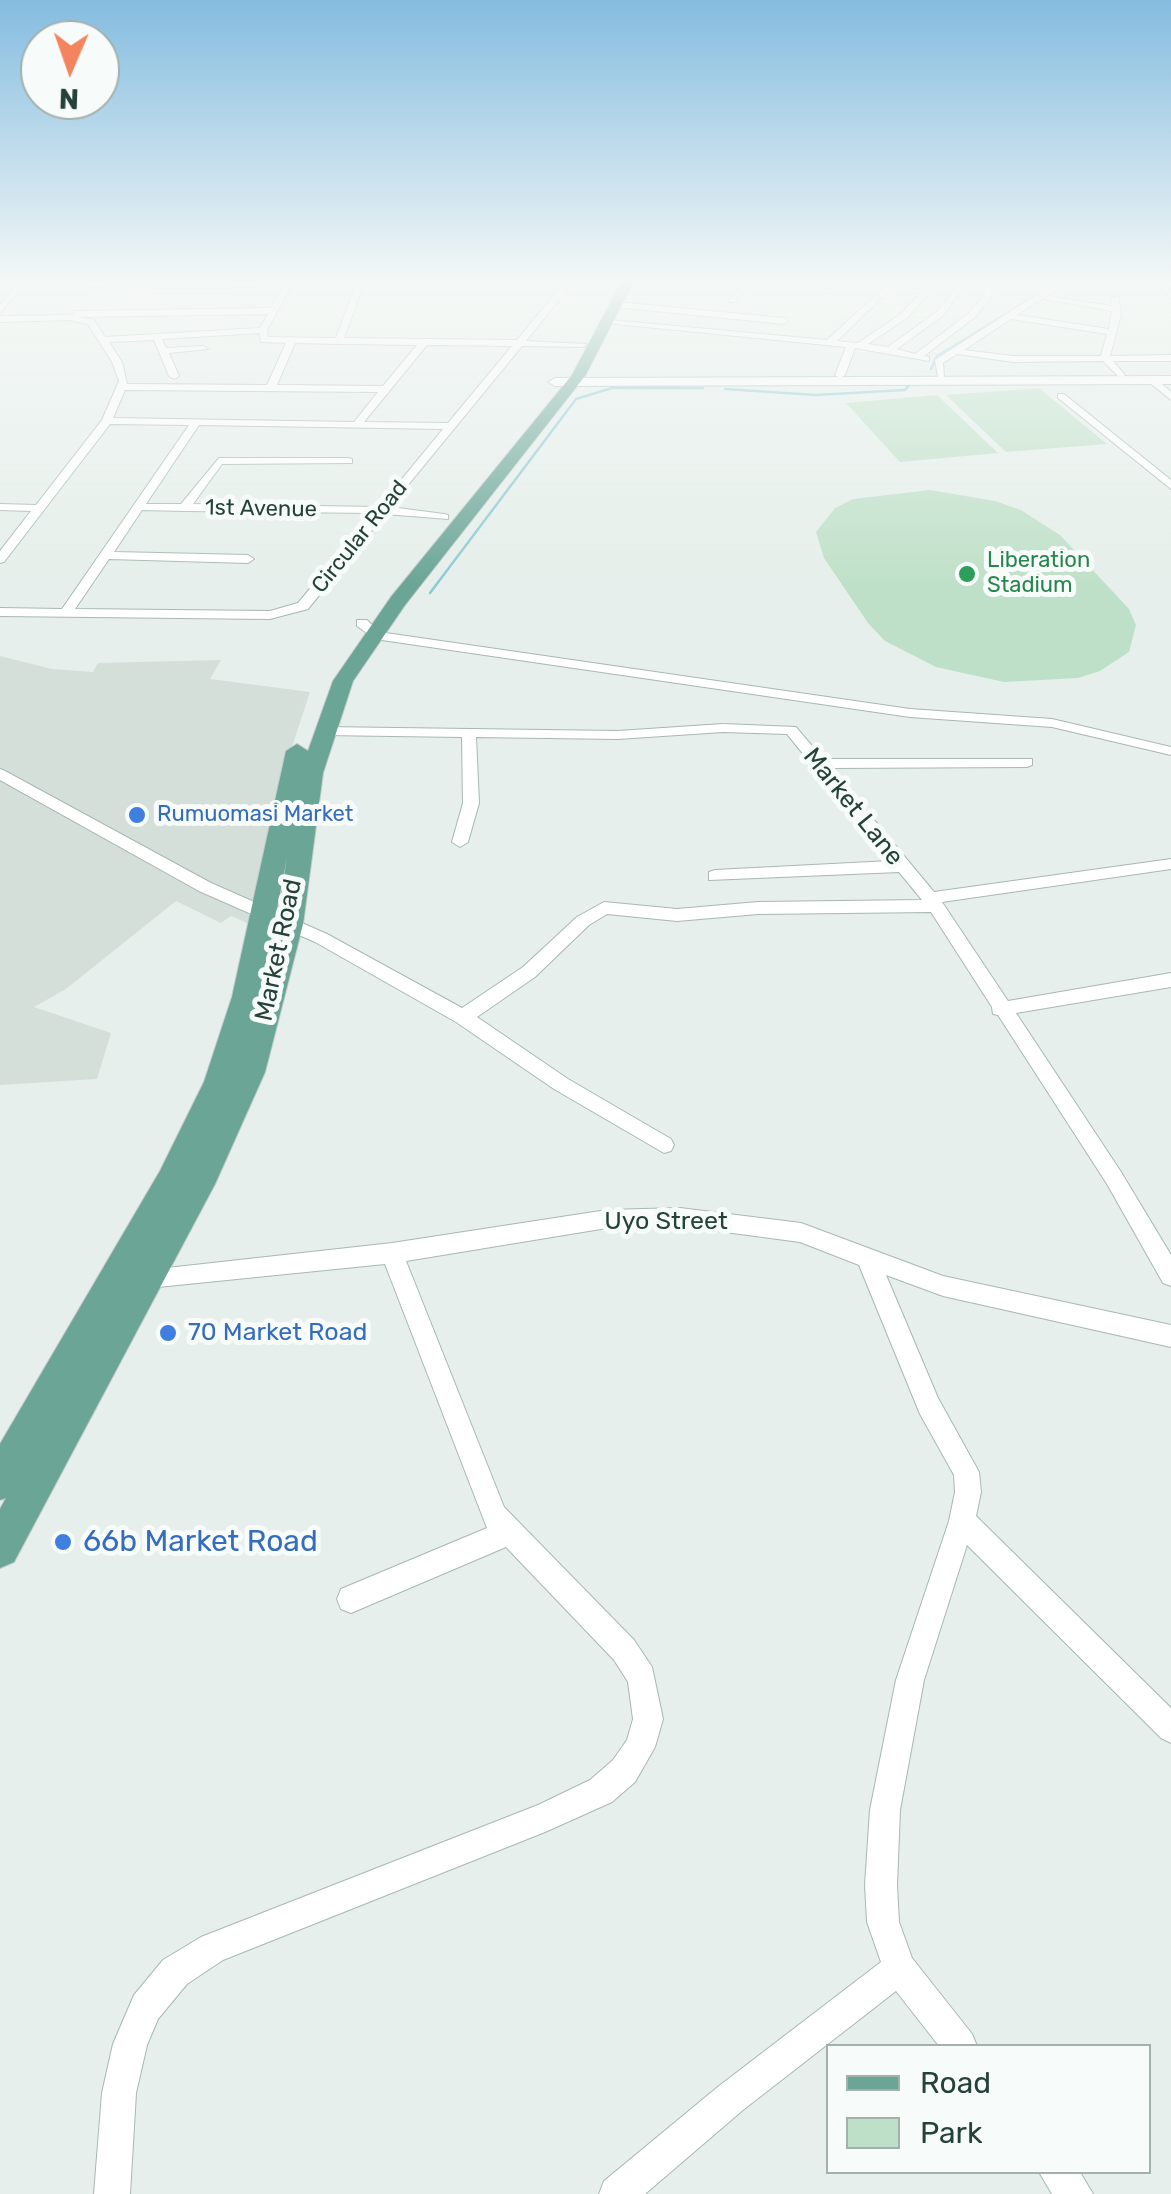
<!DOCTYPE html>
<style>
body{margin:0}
#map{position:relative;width:1171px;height:2194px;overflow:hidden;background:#e6efeb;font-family:Rubik,sans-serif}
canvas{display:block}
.legend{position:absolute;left:826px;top:2044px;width:325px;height:130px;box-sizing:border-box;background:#f7fbf9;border:2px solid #a3b1ad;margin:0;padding:12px 18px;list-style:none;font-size:30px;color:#24423a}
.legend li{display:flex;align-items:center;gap:20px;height:50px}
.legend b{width:50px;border:2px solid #a3b1ad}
.north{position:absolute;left:20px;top:20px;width:100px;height:100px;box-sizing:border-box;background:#f7fbf9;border:2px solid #a3b1ad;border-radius:50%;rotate:182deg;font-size:28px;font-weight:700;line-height:40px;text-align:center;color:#24423a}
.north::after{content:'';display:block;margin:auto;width:35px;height:45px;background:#f4845f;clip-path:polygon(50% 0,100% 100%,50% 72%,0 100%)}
</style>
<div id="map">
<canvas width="1171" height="2194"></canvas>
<ul class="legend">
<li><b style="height:12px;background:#6aa596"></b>Road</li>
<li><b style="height:28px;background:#bfe0c8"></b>Park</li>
</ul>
<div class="north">N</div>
</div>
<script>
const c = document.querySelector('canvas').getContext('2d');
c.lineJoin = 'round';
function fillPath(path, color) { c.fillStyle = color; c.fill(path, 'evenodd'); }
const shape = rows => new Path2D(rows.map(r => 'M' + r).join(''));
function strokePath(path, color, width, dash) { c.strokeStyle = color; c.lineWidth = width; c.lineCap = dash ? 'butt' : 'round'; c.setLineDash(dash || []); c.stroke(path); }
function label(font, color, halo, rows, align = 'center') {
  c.font = font + ' Rubik,sans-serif'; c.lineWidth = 10; c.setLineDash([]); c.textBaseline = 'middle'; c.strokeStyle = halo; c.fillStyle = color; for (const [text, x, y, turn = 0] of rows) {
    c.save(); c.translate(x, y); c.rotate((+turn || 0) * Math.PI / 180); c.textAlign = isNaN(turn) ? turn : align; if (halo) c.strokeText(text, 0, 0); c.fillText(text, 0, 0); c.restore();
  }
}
fillPath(shape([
 [0,656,52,669,93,672,98,663,221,660,210,679,310,692,282,777,252,925,231,916,221,923,176,901,66,989,34,1007,111,1033,97,1079,0,1085]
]), '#d4dfda');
fillPath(shape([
 [1039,388,1107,444,1006,452,946,395],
 [937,395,998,453,900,462,846,403],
 [930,490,995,501,1021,510,1060,535,1129,609,1136,625,1129,652,1100,671,1078,678,1004,682,936,667,885,641,868,623,824,558,816,532,835,508,853,499]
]), '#bfe0c8');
strokePath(shape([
 [931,369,937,356,1063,279],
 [725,389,816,395,905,390,909,385],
 [430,593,576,399,612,388,703,388]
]), '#8ec9d4', 2.5);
const street = shape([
 [22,279,30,279,0,313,0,305,22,279],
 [287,279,295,279,267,330,268,337,336,338,358,279,442,279,438,281,364,283,344,338,517,340,558,290,561,284,556,279,564,279,569,284,566,291,526,341,587,344,583,347,522,346,390,507,444,514,448,515,448,519,385,514,308,609,270,619,0,616,0,608,62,609,189,425,110,424,4,562,0,563,0,551,31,511,0,510,0,504,36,505,102,420,119,381,112,362,88,324,69,320,0,322,0,316,73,315,76,311,271,308,283,286,94,290,90,288,287,279],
 [268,314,260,328,105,337,94,320,78,317,268,314],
 [259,333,261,342,286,343,267,385,127,384,122,362,109,342,154,340,169,376,174,379,179,376,169,353,208,349,203,346,166,348,162,339,259,333],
 [295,343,339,344,417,345,383,386,277,385,295,343],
 [427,345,512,346,448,423,364,422,427,345],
 [125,390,378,392,354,422,113,418,125,390],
 [199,425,443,429,379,507,193,504,222,464,352,463,352,459,348,458,219,458,181,504,146,504,199,425],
 [142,510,184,511,373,513,298,603,270,611,75,609,109,559,248,563,254,559,248,555,114,552,142,510],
 [746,279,754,279,734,302,728,302,746,279],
 [763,279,786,279,835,286,831,288,763,279],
 [893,279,901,279,837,341,858,343,901,314,933,279,941,279,907,318,868,344,888,347,939,310,961,281,967,281,945,314,897,349,915,354,969,313,982,298,986,283,993,285,990,298,975,317,924,356,929,357,929,361,855,348,845,375,840,378,835,375,846,347,606,323,610,320,827,340,893,279],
 [1069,279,1079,279,1056,290,1017,315,1109,329,1112,311,1044,299,1048,296,1112,306,1111,298,1118,296,1121,314,1110,356,1171,355,1171,361,1113,361,1125,375,1120,378,1103,361,1013,362,957,354,943,363,944,377,938,377,935,360,1050,286,1069,279],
 [1011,319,1107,334,1101,356,1013,356,964,350,1011,319],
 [1154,279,1162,279,1171,291,1171,299,1154,279],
 [618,302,784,318,788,321,784,324,615,307,618,302],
 [1149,378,1155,378,1171,392,1171,400,1149,382,1149,378],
 [1058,394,1064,394,1171,480,1171,489,1058,398,1058,394],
 [357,620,367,620,379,632,910,709,1052,719,1171,747,1171,755,1052,727,910,717,375,639,357,626,357,620],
 [723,724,796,727,823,759,1032,759,1032,765,1027,767,831,768,934,892,1171,859,1171,869,942,902,1008,1001,1171,973,1171,987,1016,1013,1121,1172,1171,1255,1171,1286,1163,1283,1107,1184,998,1015,993,1014,992,1007,931,912,758,914,677,921,607,914,589,925,535,977,477,1017,568,1079,671,1139,674,1145,671,1151,664,1153,554,1089,456,1022,315,942,199,891,0,780,0,769,5,771,211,883,327,934,462,1008,523,967,577,917,604,902,677,909,758,902,922,900,899,872,709,880,709,872,715,870,890,861,787,734,723,732,618,739,476,737,479,803,468,842,460,847,452,842,463,803,462,737,323,735,316,731,323,727,618,731,723,724],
 [680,1208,801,1223,943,1276,1171,1325,1171,1347,943,1296,886,1275,938,1398,979,1472,981,1492,976,1516,1171,1708,1171,1743,1161,1738,967,1545,924,1680,900,1810,897,1885,899,1922,912,1958,972,2034,977,2046,939,2046,896,1991,743,2110,645,2194,599,2194,604,2181,719,2086,881,1962,867,1922,865,1885,870,1810,896,1680,949,1521,955,1492,954,1475,920,1414,859,1265,800,1242,680,1226,607,1228,406,1261,504,1507,634,1640,652,1667,663,1719,655,1747,635,1782,612,1802,545,1832,223,1960,187,1984,158,2019,147,2045,136,2093,130,2194,94,2194,102,2093,113,2044,134,1995,163,1960,201,1937,538,1805,590,1780,613,1760,627,1740,633,1719,628,1682,614,1660,506,1547,351,1613,341,1609,337,1599,341,1589,487,1528,385,1264,148,1288,140,1285,137,1278,140,1271,392,1243,607,1210,680,1208],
 [1039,2172,1080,2172,1093,2194,1052,2194,1039,2172]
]);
const secondary = shape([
 [1171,376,1171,384,555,386,548,382,555,378,1171,376]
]);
const primary = shape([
 [623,279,635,279,585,376,405,605,353,681,323,773,303,924,265,1072,215,1184,14,1562,0,1568,0,1509,6,1498,0,1500,0,1444,160,1171,204,1082,232,997,286,751,297,744,308,751,333,681,391,597,572,375,623,279],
 [287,857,277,924,268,955,287,857]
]);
strokePath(street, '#a8b8b2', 2);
strokePath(secondary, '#a4bbb3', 2);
strokePath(primary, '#c2cac8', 2);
fillPath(street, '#fff');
fillPath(secondary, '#fff');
fillPath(primary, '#6aa596');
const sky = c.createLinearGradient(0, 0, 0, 586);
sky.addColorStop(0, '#84bce0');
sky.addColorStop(0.48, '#f4f8f6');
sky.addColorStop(1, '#f4f8f600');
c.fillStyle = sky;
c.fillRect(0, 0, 1171, 586);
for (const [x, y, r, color] of [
 [967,574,10,"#2e9e5b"],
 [137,815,10,"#3f7fe0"],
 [168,1333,10,"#3f7fe0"],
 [63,1542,10,"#3f7fe0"]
]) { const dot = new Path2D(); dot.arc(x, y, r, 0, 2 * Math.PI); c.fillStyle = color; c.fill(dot); strokePath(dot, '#f7fbf9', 4); }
label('22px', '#24423a', '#f7fbf9', [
 ["1st Avenue",261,509,1],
 ["Circular Road",360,537,-51]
]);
label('22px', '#27864d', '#f7fbf9', [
 ["Liberation",987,561],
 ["Stadium",987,586]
], 'left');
label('22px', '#366cbe', '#f7fbf9', [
 ["Rumuomasi Market",157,815]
], 'left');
label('25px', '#24423a', '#f7fbf9', [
 ["Market Lane",853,807,51],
 ["Market Road",279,950,-78],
 ["Uyo Street",666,1222]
]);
label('25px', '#366cbe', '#f7fbf9', [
 ["70 Market Road",188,1333]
], 'left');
label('30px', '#366cbe', '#f7fbf9', [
 ["66b Market Road",83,1542]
], 'left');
</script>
